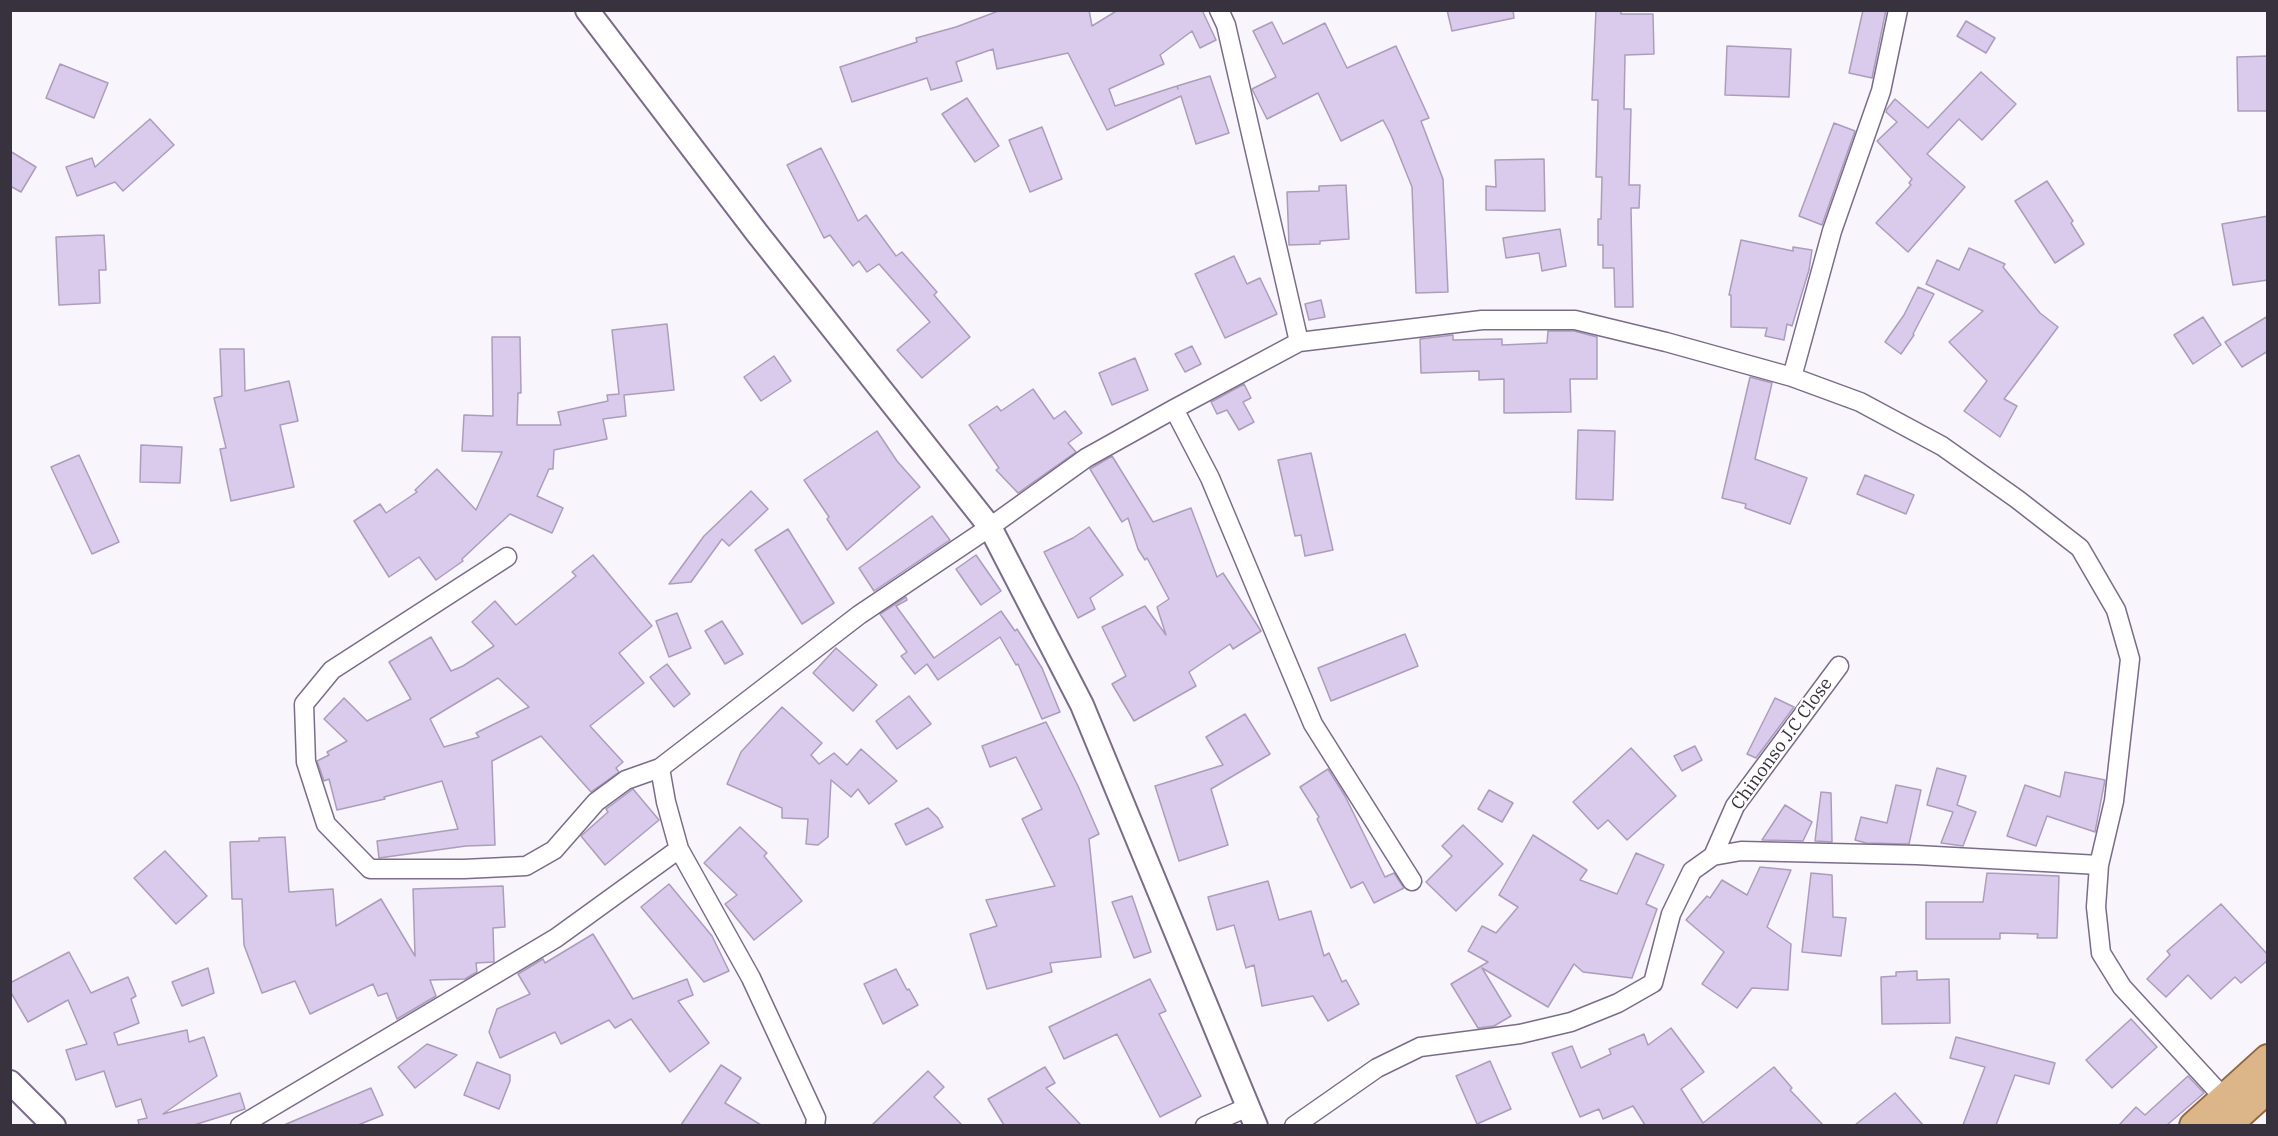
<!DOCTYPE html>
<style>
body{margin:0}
#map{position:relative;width:2278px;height:1136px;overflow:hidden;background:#f8f5fc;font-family:"IBM Plex Serif",serif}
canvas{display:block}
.frame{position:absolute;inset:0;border:12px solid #38323f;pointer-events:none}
</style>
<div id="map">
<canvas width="2278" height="1136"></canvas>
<div class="frame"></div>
</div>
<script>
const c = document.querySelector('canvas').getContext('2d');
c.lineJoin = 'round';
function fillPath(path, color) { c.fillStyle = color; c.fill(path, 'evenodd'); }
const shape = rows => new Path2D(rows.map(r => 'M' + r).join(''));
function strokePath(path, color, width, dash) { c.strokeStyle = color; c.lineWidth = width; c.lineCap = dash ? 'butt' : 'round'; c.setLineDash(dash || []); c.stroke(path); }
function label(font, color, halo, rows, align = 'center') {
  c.font = font + ' "IBM Plex Serif",serif'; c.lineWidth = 4.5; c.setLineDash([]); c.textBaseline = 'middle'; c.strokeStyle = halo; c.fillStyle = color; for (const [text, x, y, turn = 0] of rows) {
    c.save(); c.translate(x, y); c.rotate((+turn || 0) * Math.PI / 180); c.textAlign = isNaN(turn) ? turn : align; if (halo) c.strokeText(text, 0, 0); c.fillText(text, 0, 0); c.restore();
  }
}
const building = shape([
 [1001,10,1089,10,1092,26,1118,10,1202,10,1216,40,1200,48,1192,31,1160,55,1164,64,1109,89,1115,106,1177,86,1178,89,1177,86,1210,76,1229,133,1196,144,1181,96,1107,130,1068,53,997,69,993,49,956,62,962,81,931,90,927,78,852,102,840,67,917,42,916,38,956,27,1001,10],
 [1447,10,1513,10,1514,18,1452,31,1447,10],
 [1596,10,1621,10,1621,14,1653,14,1654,54,1625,55,1624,109,1631,109,1629,185,1640,185,1639,208,1631,208,1633,307,1615,307,1614,268,1603,268,1603,245,1598,245,1598,219,1601,219,1602,177,1596,177,1598,100,1592,100,1596,10],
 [1863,10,1886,10,1872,78,1849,73,1863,10],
 [1966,21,1995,38,1986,53,1957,36,1966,21],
 [1272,22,1283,44,1325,23,1347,68,1396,46,1429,118,1421,121,1443,179,1448,292,1416,293,1412,187,1391,135,1383,120,1341,141,1318,93,1267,119,1252,89,1276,77,1253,31,1272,22],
 [1727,46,1791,49,1789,97,1725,95,1727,46],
 [2268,56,2268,111,2238,111,2237,57,2268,56],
 [60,64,108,83,94,118,46,98,60,64],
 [1981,72,2016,104,1982,140,1959,119,1927,154,1965,187,1908,252,1876,223,1911,185,1909,183,1912,179,1877,141,1897,122,1886,112,1887,109,1895,99,1928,128,1981,72],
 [967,98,999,146,975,162,942,114,967,98],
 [150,119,174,145,123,191,115,182,77,196,66,167,92,158,95,167,150,119],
 [1834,123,1855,131,1822,225,1799,216,1834,123],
 [1042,127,1062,179,1030,192,1009,140,1042,127],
 [821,148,858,221,866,215,896,256,902,252,937,292,934,295,970,337,922,378,897,350,930,322,879,264,867,272,859,261,853,266,830,235,824,238,787,165,821,148],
 [10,151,36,167,21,192,10,186,10,151],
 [1544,159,1545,211,1486,210,1486,186,1496,187,1495,160,1544,159],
 [2047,181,2073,221,2071,223,2084,244,2055,263,2015,201,2047,181],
 [1346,185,1349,239,1320,241,1320,244,1289,245,1287,192,1319,191,1319,186,1346,185],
 [2268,216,2268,280,2233,285,2222,224,2268,216],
 [1560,229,1566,266,1542,271,1539,253,1506,258,1503,238,1560,229],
 [104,235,106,270,99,270,100,303,59,305,56,237,104,235],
 [1741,240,1793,251,1793,247,1812,250,1809,270,1792,326,1787,324,1784,340,1765,336,1767,328,1731,327,1731,295,1729,295,1741,240],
 [1969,248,2005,264,2003,267,2040,313,2058,327,2004,399,2017,406,2000,437,1964,411,1987,381,1949,342,1983,311,1926,284,1937,260,1959,270,1969,248],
 [1234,256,1247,284,1260,278,1277,314,1225,338,1195,274,1234,256],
 [1918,287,1934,294,1913,334,1914,335,1901,354,1885,342,1904,315,1918,287],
 [1321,300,1325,317,1309,320,1305,304,1321,300],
 [2268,316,2268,351,2242,367,2225,342,2268,316],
 [2203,317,2221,345,2193,364,2174,335,2203,317],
 [667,324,674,390,624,395,626,416,603,419,607,439,554,450,553,469,549,469,537,496,563,508,552,533,510,514,462,559,463,561,436,580,419,557,389,577,354,521,380,504,386,513,417,492,415,490,437,469,476,510,502,452,462,451,464,415,493,416,492,337,520,337,521,393,518,393,517,425,561,425,558,412,608,401,607,395,619,394,612,330,667,324],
 [1548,331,1574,331,1597,337,1597,379,1570,379,1571,412,1504,413,1504,379,1479,380,1479,371,1421,373,1420,339,1453,335,1453,340,1502,339,1502,345,1547,343,1548,331],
 [1192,346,1201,364,1185,372,1175,354,1192,346],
 [220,349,244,349,245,391,289,381,298,421,280,425,294,487,231,501,220,449,226,448,214,398,222,396,220,349],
 [774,356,791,381,761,401,744,377,774,356],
 [1135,358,1148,390,1112,405,1099,373,1135,358],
 [1750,377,1772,383,1755,459,1807,478,1790,524,1745,508,1746,504,1722,498,1750,377],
 [1244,384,1251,398,1243,402,1254,422,1239,430,1227,410,1217,414,1211,402,1244,384],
 [1033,389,1054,419,1065,411,1082,433,1068,443,1076,452,1018,493,996,470,999,468,969,425,997,406,1001,411,1033,389],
 [1578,430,1615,431,1613,500,1576,499,1578,430],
 [877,431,897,461,920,487,847,550,827,519,829,517,804,480,877,431],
 [141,445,182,447,180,483,140,482,141,445],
 [1311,453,1333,550,1305,556,1301,535,1295,536,1278,460,1311,453],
 [79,455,119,542,92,554,51,467,79,455],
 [1112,456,1153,522,1191,508,1217,577,1223,573,1261,631,1233,649,1230,644,1189,672,1196,686,1134,721,1112,684,1126,676,1102,627,1145,606,1166,635,1157,607,1169,599,1147,558,1145,560,1138,549,1128,518,1122,522,1090,469,1112,456],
 [1865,475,1914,495,1906,514,1857,494,1865,475],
 [751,491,768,509,729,546,722,539,691,582,669,584,704,536,751,491],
 [932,516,950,540,874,591,859,568,932,516],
 [1089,527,1123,575,1090,598,1095,609,1078,618,1044,552,1073,538,1089,527],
 [788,529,834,603,802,624,755,550,788,529],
 [593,555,652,626,619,653,644,683,590,726,623,762,616,768,619,772,591,792,541,736,492,761,495,845,466,846,379,858,377,841,458,829,442,781,384,797,385,799,337,810,329,779,324,781,317,761,329,755,327,752,347,741,324,719,344,698,367,721,411,699,389,662,431,637,451,671,463,666,494,646,472,622,495,601,516,625,576,576,572,572,593,555],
 [498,678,529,707,476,733,479,737,444,747,430,719,498,678],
 [976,555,1001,591,981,605,956,569,976,555],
 [906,597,907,600,896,606,934,658,1001,611,1015,631,1017,629,1042,668,1060,712,1042,719,1018,664,1016,665,1000,637,938,680,927,664,915,674,901,656,907,652,880,614,906,597],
 [677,613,691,648,669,657,656,621,677,613],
 [722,621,743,654,725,664,705,631,722,621],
 [1405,634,1418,666,1331,701,1318,668,1405,634],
 [836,648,877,685,853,711,813,673,836,648],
 [667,664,690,694,674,707,650,677,667,664],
 [909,696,931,724,897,749,876,721,909,696],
 [1775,698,1794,707,1756,758,1747,754,1775,698],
 [782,707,822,743,811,755,819,764,834,753,847,765,861,749,897,781,869,804,858,789,851,797,831,780,828,837,818,845,806,844,808,819,782,818,782,808,727,784,741,752,782,707],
 [1245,714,1270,754,1211,789,1228,845,1179,861,1155,786,1223,765,1206,737,1245,714],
 [1046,722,1078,786,1099,834,1089,839,1101,957,1050,963,1052,972,987,989,970,934,997,926,986,900,1055,886,1022,819,1042,809,1016,757,990,767,982,746,1046,722],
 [1695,746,1702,760,1682,771,1674,756,1695,746],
 [1631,748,1676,796,1627,840,1608,820,1598,829,1573,802,1631,748],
 [1937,768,1966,776,1957,805,1976,812,1963,846,1941,843,1953,812,1927,805,1937,768],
 [1328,769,1345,796,1385,877,1394,873,1404,888,1374,903,1363,882,1351,888,1317,819,1319,817,1300,787,1328,769],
 [2065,772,2105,780,2095,832,2047,816,2036,846,2007,836,2025,785,2060,797,2065,772],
 [1896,785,1921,790,1909,844,1866,843,1855,840,1861,817,1887,823,1896,785],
 [633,789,659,820,605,865,581,836,608,812,606,809,633,789],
 [1489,790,1513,803,1502,822,1478,809,1489,790],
 [1821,792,1831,793,1832,842,1815,841,1821,792],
 [1785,805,1812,822,1803,841,1762,840,1785,805],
 [928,808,938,818,943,827,906,845,895,824,928,808],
 [1463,825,1503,864,1456,911,1426,882,1452,856,1442,846,1463,825],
 [740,827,767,853,764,856,802,901,754,940,725,904,737,895,704,863,740,827],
 [1533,835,1587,870,1580,880,1617,894,1636,853,1664,865,1646,904,1657,909,1632,978,1583,972,1574,964,1548,1007,1482,968,1511,1016,1494,1026,1478,1028,1451,984,1488,962,1468,951,1482,926,1496,933,1518,907,1499,895,1533,835],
 [285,837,289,892,333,889,336,926,381,899,415,956,413,889,503,886,505,927,493,928,494,962,476,963,477,972,465,979,430,980,436,996,397,1019,387,993,378,996,373,984,310,1014,295,981,262,993,244,945,242,899,232,899,230,842,259,841,259,838,285,837],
 [165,851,207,896,176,924,134,878,165,851],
 [1760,867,1791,870,1767,927,1791,944,1788,990,1752,988,1737,1008,1702,984,1724,952,1686,920,1707,896,1710,898,1722,880,1747,895,1760,867],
 [1811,873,1832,875,1833,917,1846,918,1841,956,1802,952,1811,873],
 [1987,873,2059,876,2057,938,2037,938,2038,934,2000,933,2000,939,1926,939,1926,902,1983,902,1987,873],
 [1268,881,1279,920,1311,911,1324,956,1329,953,1342,982,1346,980,1359,1004,1328,1021,1313,996,1262,1006,1254,965,1246,968,1234,925,1217,930,1208,897,1268,881],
 [669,884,712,936,729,971,704,982,641,907,669,884],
 [1132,896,1151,952,1134,958,1112,902,1132,896],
 [2221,904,2268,955,2268,960,2241,983,2235,977,2211,999,2188,975,2166,997,2147,979,2170,955,2167,951,2221,904],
 [593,934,633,999,687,979,693,995,678,1001,709,1043,670,1072,631,1019,615,1028,609,1020,561,1044,555,1032,500,1058,489,1032,497,1009,530,994,518,974,543,959,545,963,593,934],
 [69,952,91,993,128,977,136,996,131,999,139,1023,114,1033,118,1045,187,1030,189,1042,204,1037,217,1076,163,1114,240,1093,245,1109,194,1125,139,1125,138,1120,147,1118,141,1099,116,1107,104,1071,76,1080,66,1050,87,1044,68,1000,28,1022,10,991,10,983,69,952],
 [208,968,214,993,182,1006,172,982,208,968],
 [896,969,907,990,909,989,918,1005,883,1024,864,984,896,969],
 [1917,971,1917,980,1949,979,1950,1023,1882,1024,1881,977,1896,976,1896,972,1917,971],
 [1150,979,1166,1011,1159,1014,1201,1096,1160,1117,1117,1034,1064,1059,1049,1027,1150,979],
 [2131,1019,2157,1047,2112,1088,2086,1060,2131,1019],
 [1671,1028,1704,1072,1681,1089,1703,1123,1774,1067,1792,1088,1790,1090,1823,1125,1645,1125,1633,1106,1603,1119,1599,1109,1580,1117,1552,1053,1572,1046,1581,1068,1611,1054,1609,1049,1644,1034,1648,1045,1671,1028],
 [1956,1037,2055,1063,2049,1084,2015,1075,1996,1125,1963,1125,1985,1067,1950,1058,1956,1037],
 [427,1044,457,1055,415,1088,398,1067,427,1044],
 [1490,1061,1511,1109,1477,1124,1456,1076,1490,1061],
 [477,1062,510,1075,510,1081,499,1109,464,1095,477,1062],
 [721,1065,741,1078,725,1103,761,1125,681,1125,721,1065],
 [1045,1067,1055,1083,1046,1088,1081,1125,1004,1125,988,1099,1045,1067],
 [928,1071,944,1087,934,1097,962,1125,872,1125,928,1071],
 [2188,1076,2204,1093,2167,1125,2119,1125,2136,1107,2145,1115,2188,1076],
 [371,1088,383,1115,358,1125,284,1125,371,1088],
 [1895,1093,1923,1125,1855,1125,1895,1093]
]);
fillPath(building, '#dacaeb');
strokePath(building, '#ac9dbc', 1.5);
const minor = shape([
 [1219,10,1226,25,1299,342],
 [1792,377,1832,231,1881,91,1898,10],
 [1174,409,1210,478,1313,724,1412,881],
 [507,557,332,670,304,704,306,762,326,824,370,869,464,869,526,866,554,850,596,802,626,780,660,768],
 [1713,856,1735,806,1839,666],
 [240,1126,556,938,679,849],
 [815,1126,816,1118,751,978,679,849,666,802,660,768,859,615,990,527,1086,458,1174,409,1299,342,1482,320,1575,320,1666,342,1792,377,1860,402,1942,446,2017,499,2080,548,2116,610,2130,659,2114,801,2099,865,2096,907,2101,953,2122,987,2224,1098],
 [1205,1126,1248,1107],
 [1294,1126,1377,1068,1420,1047,1520,1034,1571,1022,1618,1003,1653,983,1671,914,1692,871,1713,856,1741,851,1917,855,2099,865]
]);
const tertiary = shape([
 [587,10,757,233,990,527,1082,705,1256,1126],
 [10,1082,54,1126]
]);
const primary = shape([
 [2194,1126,2268,1059],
 [2226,1126,2268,1088]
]);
strokePath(minor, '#7b6c8a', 21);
strokePath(tertiary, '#7b6c8a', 26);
strokePath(primary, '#93683b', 32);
strokePath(minor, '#fff', 18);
strokePath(tertiary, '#fff', 22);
strokePath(primary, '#dcb688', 28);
label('18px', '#38323f', '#fff', [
 ["Chinonso J.C Close",1782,744,-54]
]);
</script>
